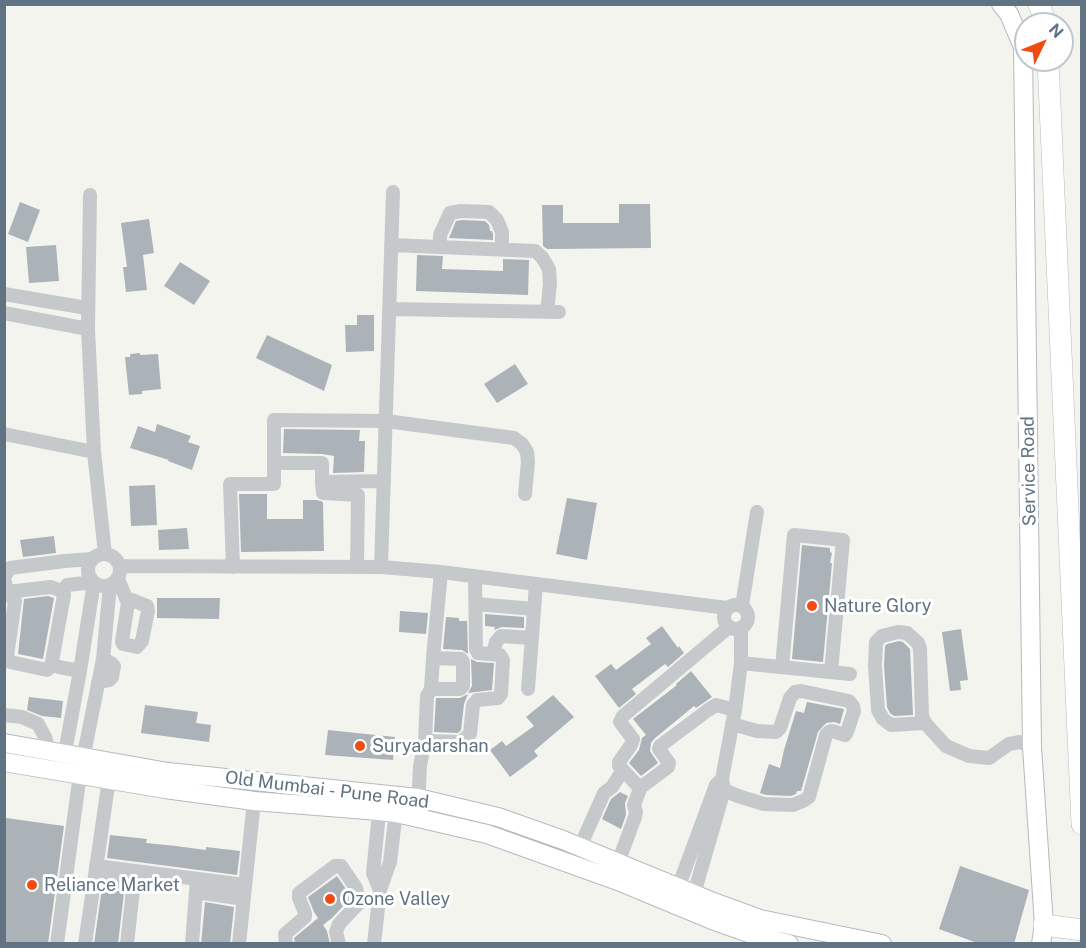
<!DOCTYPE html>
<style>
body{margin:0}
#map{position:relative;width:1086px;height:948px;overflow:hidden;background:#f4f4ef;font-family:"Public Sans",sans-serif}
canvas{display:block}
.frame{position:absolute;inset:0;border:6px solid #617383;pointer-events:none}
.north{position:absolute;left:1014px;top:12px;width:60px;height:60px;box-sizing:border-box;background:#fff;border:2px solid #c0c7cd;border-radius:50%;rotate:47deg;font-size:16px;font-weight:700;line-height:24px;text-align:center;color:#617383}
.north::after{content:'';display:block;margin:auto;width:21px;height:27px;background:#f24b12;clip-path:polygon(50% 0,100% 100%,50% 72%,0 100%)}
</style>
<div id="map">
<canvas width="1086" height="948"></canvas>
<div class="frame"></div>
<div class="north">N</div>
</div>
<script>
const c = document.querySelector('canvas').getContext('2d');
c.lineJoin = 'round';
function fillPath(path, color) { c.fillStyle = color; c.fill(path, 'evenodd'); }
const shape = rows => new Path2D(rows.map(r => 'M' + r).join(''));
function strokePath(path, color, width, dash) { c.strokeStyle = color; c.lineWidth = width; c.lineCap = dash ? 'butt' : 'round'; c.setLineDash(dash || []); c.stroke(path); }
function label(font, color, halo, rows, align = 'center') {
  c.font = font + ' "Public Sans",sans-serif'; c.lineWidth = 6; c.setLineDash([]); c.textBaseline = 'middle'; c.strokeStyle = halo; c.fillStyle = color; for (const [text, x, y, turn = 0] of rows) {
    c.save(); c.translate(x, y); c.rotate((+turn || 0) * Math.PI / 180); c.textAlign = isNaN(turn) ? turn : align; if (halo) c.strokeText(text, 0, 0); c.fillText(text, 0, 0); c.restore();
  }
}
fillPath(shape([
 [20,202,40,210,28,242,8,234],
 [619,204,650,204,651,248,547,249,543,246,542,205,563,205,563,223,619,223],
 [149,219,154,253,143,255,147,290,126,292,123,267,127,267,121,223],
 [462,220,485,221,489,225,490,231,492,231,493,234,493,240,449,238,456,221],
 [56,245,59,281,29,283,26,247],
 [417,255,443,256,442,269,503,271,503,259,529,260,528,295,416,291],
 [180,262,210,281,194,305,164,286],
 [357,315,374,315,374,351,346,352,345,325,357,325],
 [267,335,332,365,324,391,256,358],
 [140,353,140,355,158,354,161,389,142,391,142,394,129,395,125,357,130,357,130,354],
 [515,364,528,384,497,403,484,384],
 [157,424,191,436,188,442,200,446,192,470,168,461,169,460,130,448,138,426,155,432],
 [284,429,360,430,359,441,365,441,364,472,333,473,334,456,322,454,283,453],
 [155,485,157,525,131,526,129,486],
 [239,494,267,494,267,519,303,519,303,500,317,500,323,502,324,551,241,552],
 [567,498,597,503,587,560,556,554],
 [187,528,189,549,159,550,158,530],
 [54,536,56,553,23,557,20,540],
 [802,545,830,548,830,552,832,553,830,563,832,563,823,662,792,659],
 [48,596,54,598,43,659,18,654,24,599],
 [157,598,220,598,219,619,157,618],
 [400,611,428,613,426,634,399,632],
 [485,614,524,617,524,628,502,627,494,630,495,627,485,626],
 [446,617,459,618,459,621,467,621,468,654,462,650,443,649],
 [662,626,678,648,679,646,684,653,668,667,665,664,632,689,636,694,619,708,595,676,611,664,616,670,651,644,646,638],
 [961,629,968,680,960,681,961,690,950,691,942,632],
 [899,641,903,642,910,649,913,715,894,716,890,713,887,707,884,666,885,646,887,644],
 [471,659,477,662,494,663,492,690,468,693,472,686],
 [691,671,712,697,696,708,694,706,654,739,651,743,650,751,658,763,641,776,629,763,639,750,642,738,646,735,633,719,677,685,676,684],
 [468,694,464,704,461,730,458,733,434,732,436,698,460,698],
 [553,695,574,717,534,751,538,756,510,777,490,750,502,741,506,746,534,726,526,717],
 [29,697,63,701,61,718,42,716,27,710],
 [807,702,844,709,840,724,834,722,826,723,818,732,801,791,797,791,796,794,791,796,766,795,760,793,769,764,780,768,784,750,796,711,804,713],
 [145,705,198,712,196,723,211,725,209,742,141,733],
 [328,730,395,737,393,760,325,755],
 [620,792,628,796,625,803,626,815,621,829,602,819,611,799],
 [6,818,64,826,48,944,4,944,4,826],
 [110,835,147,839,146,843,176,846,206,850,206,847,240,851,237,875,107,858],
 [960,866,1029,890,1014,944,980,944,939,929],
 [337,876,348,892,349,900,332,918,323,925,327,931,330,944,295,944,294,938,318,918,314,912,308,897],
 [102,888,124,892,118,944,94,944],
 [205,902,234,907,230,944,201,944]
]), '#abb3b8');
const major = shape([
 [1001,4,1009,14,1023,47,1032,747,1044,925,1041,944],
 [4,743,168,772,418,798,498,817,563,840,716,903,760,919,882,944],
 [4,762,165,789,254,801,379,811,396,813,418,818,487,834,618,881,712,920,757,936,789,944]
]);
const highway = shape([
 [1039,4,1046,24],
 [1048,60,1082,824],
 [1044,925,1082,930]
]);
strokePath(major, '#b6babe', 20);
strokePath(highway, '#b8babd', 22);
strokePath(shape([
 [90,195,88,329,94,452,105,554],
 [391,245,535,251,542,257,549,269,550,284,547,312],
 [440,247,440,235,450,213,461,211,489,212,497,220,502,232,502,249],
 [4,294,87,308],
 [389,309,559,312],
 [4,313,88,329],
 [4,434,94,452],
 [384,481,322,482,322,463,274,463,274,420,386,421,514,438,522,444,527,452,528,462,525,494],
 [322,482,323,493,358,495,357,567],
 '88 570a16 16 0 1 1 32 0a16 16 0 1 1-32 0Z',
 [120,566,381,567,441,572,727,608],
 [233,567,230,484,274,484,274,463],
 [381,567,393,192],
 [4,577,10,568,65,561,92,559],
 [4,578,7,592,15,601,7,656,10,662,47,670,51,667,64,595,62,591,51,587,7,592],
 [118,579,128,603,122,641,123,644,137,647,142,641,148,611,147,606,132,600,128,603],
 [476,604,534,609],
 '724 617a12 12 0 1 1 24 0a12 12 0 1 1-24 0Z',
 [742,606,757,512],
 [729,627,623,716,620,722,633,739,631,745,619,762,619,766,639,787,644,785,668,767,669,763,659,749,660,746,708,710,716,705,735,710],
 [493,654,496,642,501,636,532,638],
 [741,663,850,674],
 [59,667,80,671],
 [782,667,794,535,843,540,831,672],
 [98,682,109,680,112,677,114,666,111,663,103,659],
 [431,689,460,689,463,686,463,662,461,659,433,658],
 [528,689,536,584],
 [4,715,22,717,38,724,45,737,49,751],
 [925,723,891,725,883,719,878,710,875,666,876,642,882,636,898,632,907,633,918,643,920,649,922,716,925,723,946,746,969,756,989,758,1009,744,1020,742,1032,747],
 [425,741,461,742,470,734,473,705,477,700,498,698,501,694,503,660,500,655,478,653,476,649,475,576],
 [63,763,80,671,94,582,67,585],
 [724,790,738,796,764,804,793,805,803,801,809,797,826,735,829,732,832,731,845,735,847,732,854,711,853,706,849,701,801,691,795,692,790,698,780,728,776,732,757,731,732,724],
 [380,803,373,873,380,890,390,862,397,803],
 [418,808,420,766,425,741,427,696,431,689,433,658,441,572],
 [580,847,604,793,612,787,623,770],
 [618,863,635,817,636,812,634,805,641,786],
 [96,866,245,885],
 [95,878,134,884],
 [196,892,244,899],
 [675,896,716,785,722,779],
 [692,901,724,790,722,779,735,710,741,663,741,628],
 [57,944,80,774,103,659,110,585],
 [85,944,109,779,108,770],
 [127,944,135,872],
 [192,944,197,879],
 [239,944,254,801],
 [286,944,285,934,305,917,305,913,299,898,299,893,335,866,341,866,356,888,358,897,358,904,339,924,336,932,339,944],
 [374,944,380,890]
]), '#c6c9cc', 14);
strokePath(major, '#fff', 18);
strokePath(highway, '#fff', 21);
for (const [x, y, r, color] of [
 [812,606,6,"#f24b12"],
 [360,746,6,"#f24b12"],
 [32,885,6,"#f24b12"],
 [330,899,6,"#f24b12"]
]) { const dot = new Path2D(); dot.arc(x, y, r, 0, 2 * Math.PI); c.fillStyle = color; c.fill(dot); strokePath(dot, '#fff', 2); }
label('18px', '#617383', '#fff', [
 ["Service Road",1029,471,-91],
 ["Old Mumbai - Pune Road",327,790,7]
]);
label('18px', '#617383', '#fff', [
 ["Nature Glory",824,606],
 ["Suryadarshan",372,746],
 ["Reliance Market",44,885],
 ["Ozone Valley",342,899]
], 'left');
</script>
